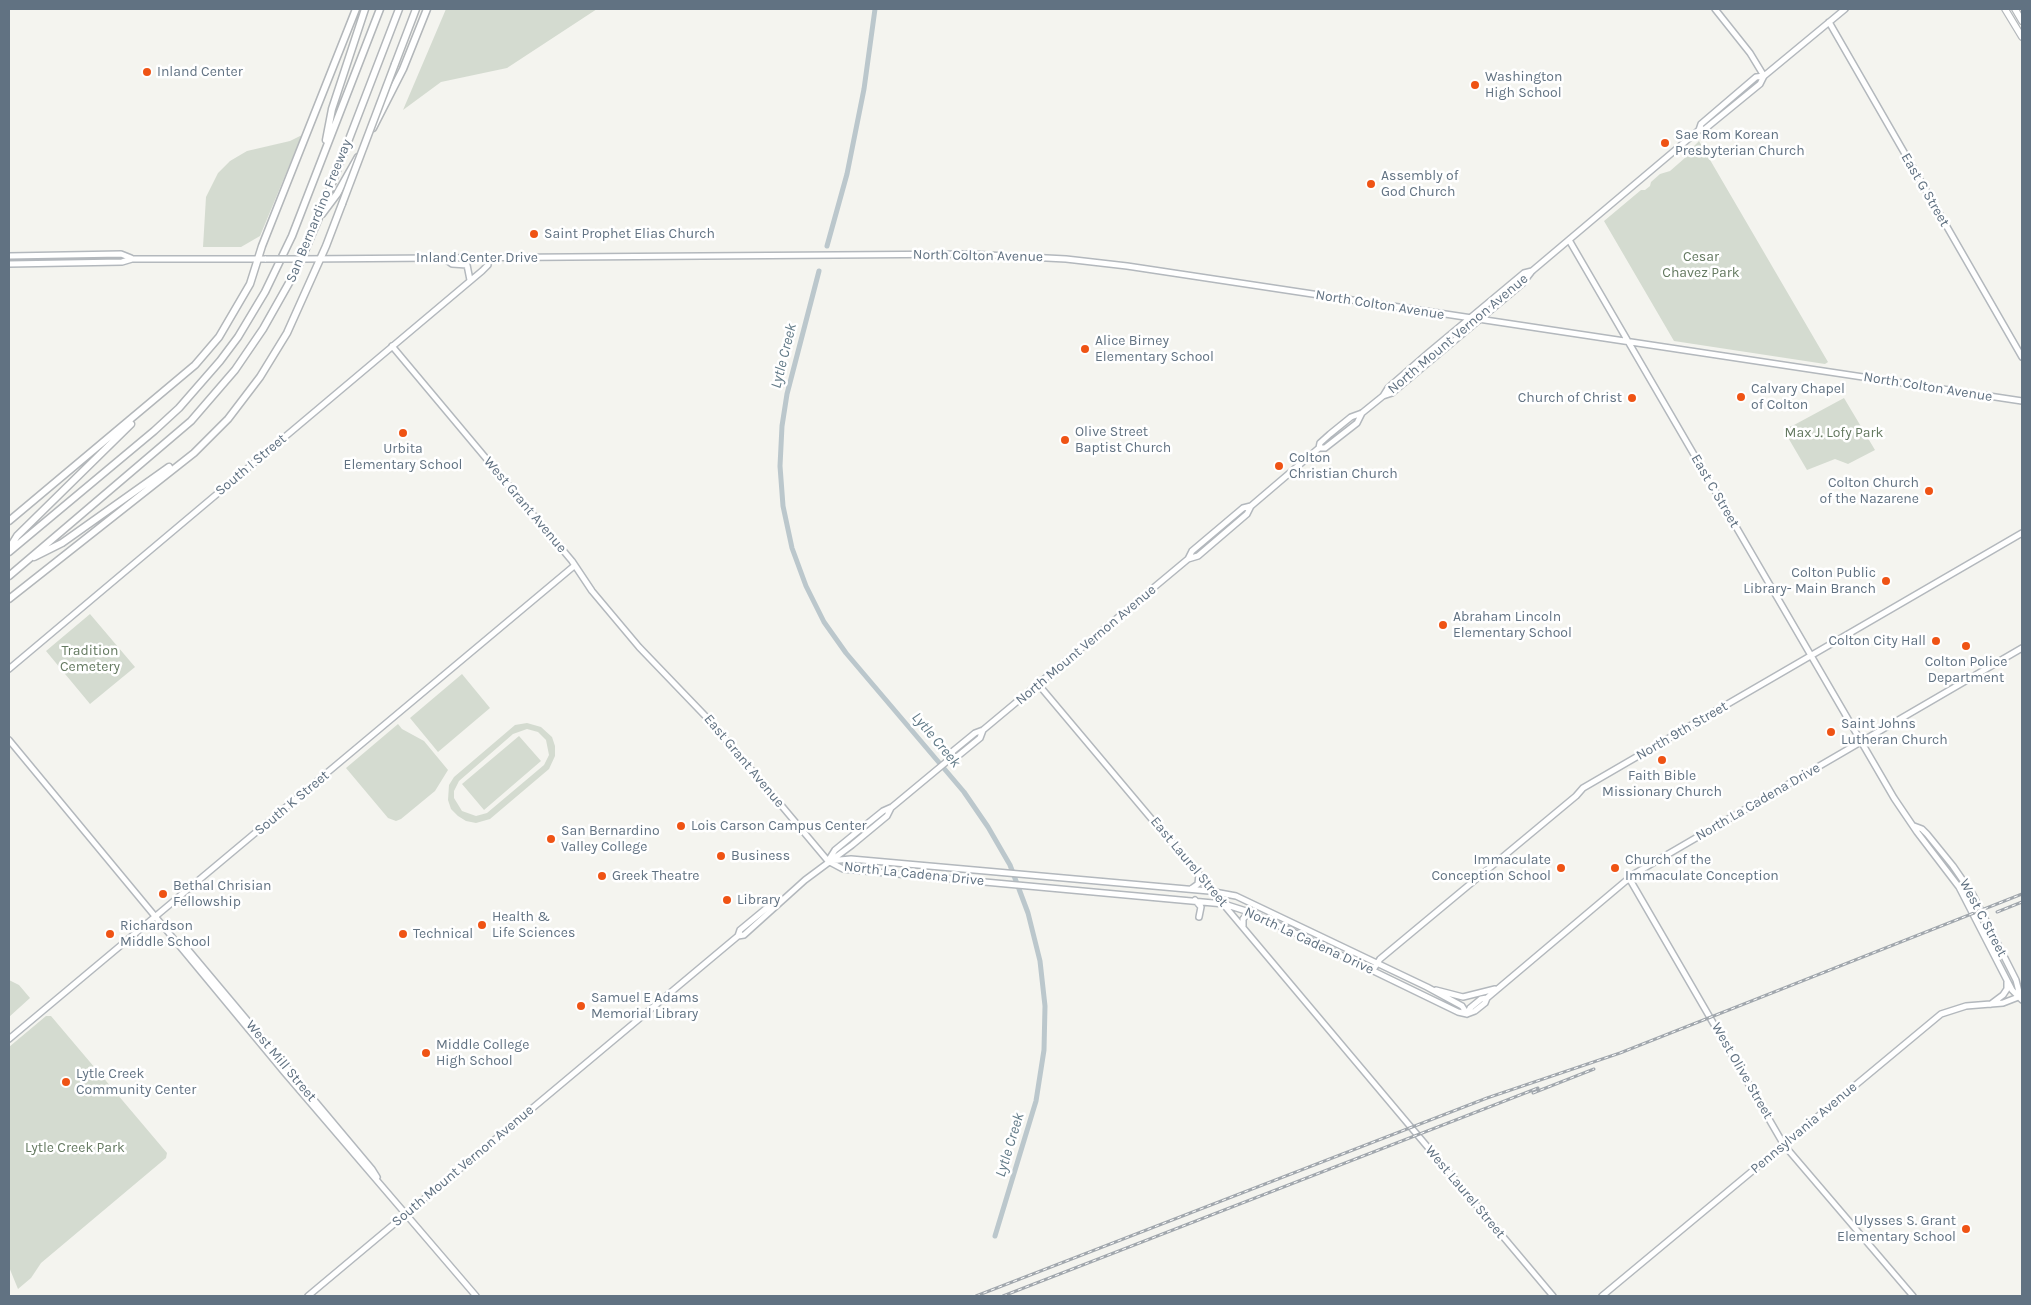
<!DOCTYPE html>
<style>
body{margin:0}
#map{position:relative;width:2031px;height:1305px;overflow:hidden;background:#f4f4ef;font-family:Karla,sans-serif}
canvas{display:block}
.frame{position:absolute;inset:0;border:10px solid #617282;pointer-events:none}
</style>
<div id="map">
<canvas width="2031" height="1305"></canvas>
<div class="frame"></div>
</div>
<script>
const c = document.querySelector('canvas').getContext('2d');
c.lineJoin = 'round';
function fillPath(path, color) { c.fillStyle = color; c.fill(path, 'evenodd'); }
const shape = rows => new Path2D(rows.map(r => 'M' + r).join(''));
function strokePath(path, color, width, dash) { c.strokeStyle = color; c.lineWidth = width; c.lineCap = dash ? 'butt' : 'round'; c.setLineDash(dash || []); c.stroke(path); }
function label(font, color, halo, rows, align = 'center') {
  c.font = font + ' Karla,sans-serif'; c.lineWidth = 5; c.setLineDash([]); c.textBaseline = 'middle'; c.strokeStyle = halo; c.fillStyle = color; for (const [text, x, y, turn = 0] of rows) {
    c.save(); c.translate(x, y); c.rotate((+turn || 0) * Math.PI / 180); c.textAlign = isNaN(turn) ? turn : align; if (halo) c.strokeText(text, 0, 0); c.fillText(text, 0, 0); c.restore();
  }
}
fillPath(shape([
 [446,9,597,9,507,68,441,82,403,110],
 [302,135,260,236,241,247,203,247,206,197,218,173,230,161,247,151,290,141],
 [1699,141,1828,362,1825,364,1674,341,1604,221,1641,190,1645,190,1650,186,1651,182,1660,174,1670,171,1686,157,1692,148],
 [1844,398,1875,450,1848,464,1835,459,1807,470,1783,429,1794,425],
 [90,614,135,667,90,704,46,651],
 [462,674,490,708,438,752,410,718],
 [527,723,541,727,552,737,555,746,555,756,549,769,490,819,476,823,466,821,458,816,451,809,448,800,449,785,454,777,515,725],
 [527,729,538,732,546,740,549,755,544,765,487,813,476,816,462,811,454,798,454,791,459,781,513,734],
 [398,724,402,729,424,741,448,770,435,791,401,819,396,821,388,818,346,768],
 [519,736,541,761,484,810,462,784],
 [9,980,19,985,30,998,9,1017],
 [46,1016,51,1016,167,1153,166,1158,41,1263,31,1278,18,1289,9,1267,9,1047]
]), '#d4dbd0');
strokePath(shape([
 [827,246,847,174,864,89,875,9],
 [819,271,787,394,782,426,780,466,783,506,792,548,806,586,824,622,846,653,964,792,988,827,1010,865,1028,913,1040,961,1045,1006,1044,1050,1036,1101,995,1236]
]), '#bbc7cc', 5);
const secondary = shape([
 [1715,9,1750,53,1764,76],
 [1829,22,2022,357],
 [1699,130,1701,124,1756,77,1764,76],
 [1569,240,1894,798,1917,832,1959,887,2012,990,2022,1000],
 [9,256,121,254,131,258],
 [303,259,969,254,1066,259,1127,266,2022,401],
 [445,259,452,264,467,265,470,280],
 [9,264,122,262,132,259,266,259],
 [392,346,572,561,592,591,639,647,713,724,828,861,843,869,854,870,1224,904,1249,912,1293,932,1458,1012,1467,1014,1475,1011,1485,1003,1487,998],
 [1383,396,1388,388,1427,354,1524,273,1532,271],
 [1319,448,1325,448,1357,423,1362,413],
 [1188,559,1192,551,1243,508,1251,506],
 [9,669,482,271,488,265,489,258],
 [1038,684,1553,1296],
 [9,740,284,1072,476,1296],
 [951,758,953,751,975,733,983,730,1188,559,1198,556,1247,514,1251,506,1319,448,1320,443,1330,434,1351,417,1362,413,1383,396,1392,393,1522,284,1532,271,1699,130,1705,129,1760,84,1764,76,1845,9],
 [1914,826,1922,829,1927,834,1953,866,1973,895,2016,980,2020,996],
 [828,861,851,859,1209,891,1236,896,1427,987,1462,1006,1467,1014],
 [828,861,835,850,857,832,883,811,892,807,951,758,958,756,980,738,983,730],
 [1629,878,1784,1145,1913,1296],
 [1191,889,1198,884,1199,874],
 [1195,900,1201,907,1199,917],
 [1243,926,1243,919,1249,912],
 [738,936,744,935,805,880,852,845,887,816,891,808],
 [180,944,185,946,372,1169,377,1177],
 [1373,970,1380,959,1576,796,1583,788,2022,533],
 [1436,990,1463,997,1495,989],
 [1991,1004,2003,995,2007,989,2007,982],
 [1467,1014,1470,1008,1481,999,1487,998,1634,874,2022,648],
 [9,1039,574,566],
 [308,1296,738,936,740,930,769,906,778,902],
 [1602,1296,1941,1014,1966,1006,2003,1003,2021,996]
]);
const primary = shape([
 [2005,9,2022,37],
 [2015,9,2022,21]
]);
const highway = shape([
 [395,64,416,9],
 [373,128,403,69,427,9],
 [326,140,332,109,365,9],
 [322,214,337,194,358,157],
 [9,521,195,365,219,337,250,284,262,246,356,9],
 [9,549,17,536,131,424],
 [9,552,154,431,179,408,220,361,238,337,265,292,292,236,380,9],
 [34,557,62,543,169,467],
 [9,576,191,421,235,370,263,329,298,267,318,220,399,9],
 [9,599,194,453,228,419,260,377,287,333,326,246,342,204]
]);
strokePath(secondary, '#b3b8bd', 8);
strokePath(primary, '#b4b8bc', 8);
strokePath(highway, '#b3b7ba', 9);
strokePath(secondary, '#fff', 5);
strokePath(primary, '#fff', 5.5);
strokePath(highway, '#fff', 6);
const rail = shape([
 [1997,912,2022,902],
 [1533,1093,1594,1069],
 [976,1296,1487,1098,1620,1053,1711,1017,2022,894],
 [1003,1296,1538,1088]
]);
strokePath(rail, '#a1a7ad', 3);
strokePath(rail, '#fff', 1, [4]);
const secondaryBridge = shape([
 [266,259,303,259]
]);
const highwayBridge = shape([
 [342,204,395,64]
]);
strokePath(secondaryBridge, '#b3b8bd', 8, []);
strokePath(highwayBridge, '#b3b7ba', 9, []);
strokePath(secondaryBridge, '#fff', 5);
strokePath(highwayBridge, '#fff', 6);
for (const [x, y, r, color] of [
 [147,72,5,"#ef5314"],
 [1475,85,5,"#ef5314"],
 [1665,143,5,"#ef5314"],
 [1371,184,5,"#ef5314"],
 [534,234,5,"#ef5314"],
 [1085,349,5,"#ef5314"],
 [1741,397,5,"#ef5314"],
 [1632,398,5,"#ef5314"],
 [403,433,5,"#ef5314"],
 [1065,440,5,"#ef5314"],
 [1279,466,5,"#ef5314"],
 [1929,491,5,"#ef5314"],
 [1886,581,5,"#ef5314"],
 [1443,625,5,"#ef5314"],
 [1936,641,5,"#ef5314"],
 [1966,646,5,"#ef5314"],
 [1831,732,5,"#ef5314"],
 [1662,760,5,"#ef5314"],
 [681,826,5,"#ef5314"],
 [551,839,5,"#ef5314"],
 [721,856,5,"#ef5314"],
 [1561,868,5,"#ef5314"],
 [1615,868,5,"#ef5314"],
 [602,876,5,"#ef5314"],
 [163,894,5,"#ef5314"],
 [727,900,5,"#ef5314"],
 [482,925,5,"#ef5314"],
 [110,934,5,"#ef5314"],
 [403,934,5,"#ef5314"],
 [581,1006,5,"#ef5314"],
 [426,1053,5,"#ef5314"],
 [66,1082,5,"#ef5314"],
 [1966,1229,5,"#ef5314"]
]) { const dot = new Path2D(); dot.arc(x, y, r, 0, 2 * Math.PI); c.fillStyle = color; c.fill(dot); strokePath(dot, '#fff', 2); }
label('14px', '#617282', '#fff', [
 ["Inland Center",157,72],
 ["Washington",1485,77],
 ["High School",1485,93],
 ["Sae Rom Korean",1675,135],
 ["Presbyterian Church",1675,151],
 ["Assembly of",1381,176],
 ["God Church",1381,192],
 ["Saint Prophet Elias Church",544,234],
 ["Alice Birney",1095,341],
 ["Elementary School",1095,357],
 ["Calvary Chapel",1751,389],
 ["of Colton",1751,405],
 ["Church of Christ",1622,398,"right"],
 ["Olive Street",1075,432],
 ["Baptist Church",1075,448],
 ["Urbita",403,449,"center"],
 ["Elementary School",403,465,"center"],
 ["Colton",1289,458],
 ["Christian Church",1289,474],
 ["Colton Church",1919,483,"right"],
 ["of the Nazarene",1919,499,"right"],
 ["Colton Public",1876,573,"right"],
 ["Library- Main Branch",1876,589,"right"],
 ["Abraham Lincoln",1453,617],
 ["Elementary School",1453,633],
 ["Colton City Hall",1926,641,"right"],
 ["Colton Police",1966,662,"center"],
 ["Department",1966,678,"center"],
 ["Saint Johns",1841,724],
 ["Lutheran Church",1841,740],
 ["Faith Bible",1662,776,"center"],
 ["Missionary Church",1662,792,"center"],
 ["Lois Carson Campus Center",691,826],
 ["San Bernardino",561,831],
 ["Valley College",561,847],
 ["Business",731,856],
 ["Immaculate",1551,860,"right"],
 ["Conception School",1551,876,"right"],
 ["Church of the",1625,860],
 ["Immaculate Conception",1625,876],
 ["Greek Theatre",612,876],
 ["Bethal Chrisian",173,886],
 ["Fellowship",173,902],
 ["Library",737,900],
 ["Health &",492,917],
 ["Life Sciences",492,933],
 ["Richardson",120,926],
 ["Middle School",120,942],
 ["Technical",413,934],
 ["Samuel E Adams",591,998],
 ["Memorial Library",591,1014],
 ["Middle College",436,1045],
 ["High School",436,1061],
 ["Lytle Creek",76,1074],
 ["Community Center",76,1090],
 ["Ulysses S. Grant",1956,1221,"right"],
 ["Elementary School",1956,1237,"right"]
], 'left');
label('14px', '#617282', '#fff', [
 ["East G Street",1925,190,60],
 ["San Bernardino Freeway",319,211,-68],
 ["North Colton Avenue",978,256,1],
 ["Inland Center Drive",477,258],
 ["North Colton Avenue",1380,305,9],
 ["North Mount Vernon Avenue",1458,334,-40],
 ["North Colton Avenue",1928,387,9],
 ["South I Street",251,465,-40],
 ["East C Street",1715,491,60],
 ["West Grant Avenue",525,505,50],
 ["North Mount Vernon Avenue",1086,645,-40],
 ["North 9th Street",1682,731,-30],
 ["East Grant Avenue",744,761,50],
 ["North La Cadena Drive",1758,802,-30],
 ["South K Street",292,803,-40],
 ["East Laurel Street",1189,862,50],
 ["North La Cadena Drive",914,874,6],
 ["West C Street",1983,918,62],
 ["North La Cadena Drive",1309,941,25],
 ["West Mill Street",281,1061,50],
 ["West Olive Street",1742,1071,60],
 ["Pennsylvania Avenue",1804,1128,-40],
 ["South Mount Vernon Avenue",463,1166,-40],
 ["West Laurel Street",1465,1192,50]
]);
label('14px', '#647960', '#fff', [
 ["Cesar",1701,257],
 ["Chavez Park",1701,273],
 ["Max J. Lofy Park",1834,433],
 ["Tradition",90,651],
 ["Cemetery",90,667],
 ["Lytle Creek Park",75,1148]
]);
label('italic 15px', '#617a87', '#fff', [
 ["Lytle Creek",784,356,-76],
 ["Lytle Creek",936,740,50],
 ["Lytle Creek",1010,1145,-73]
]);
</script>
